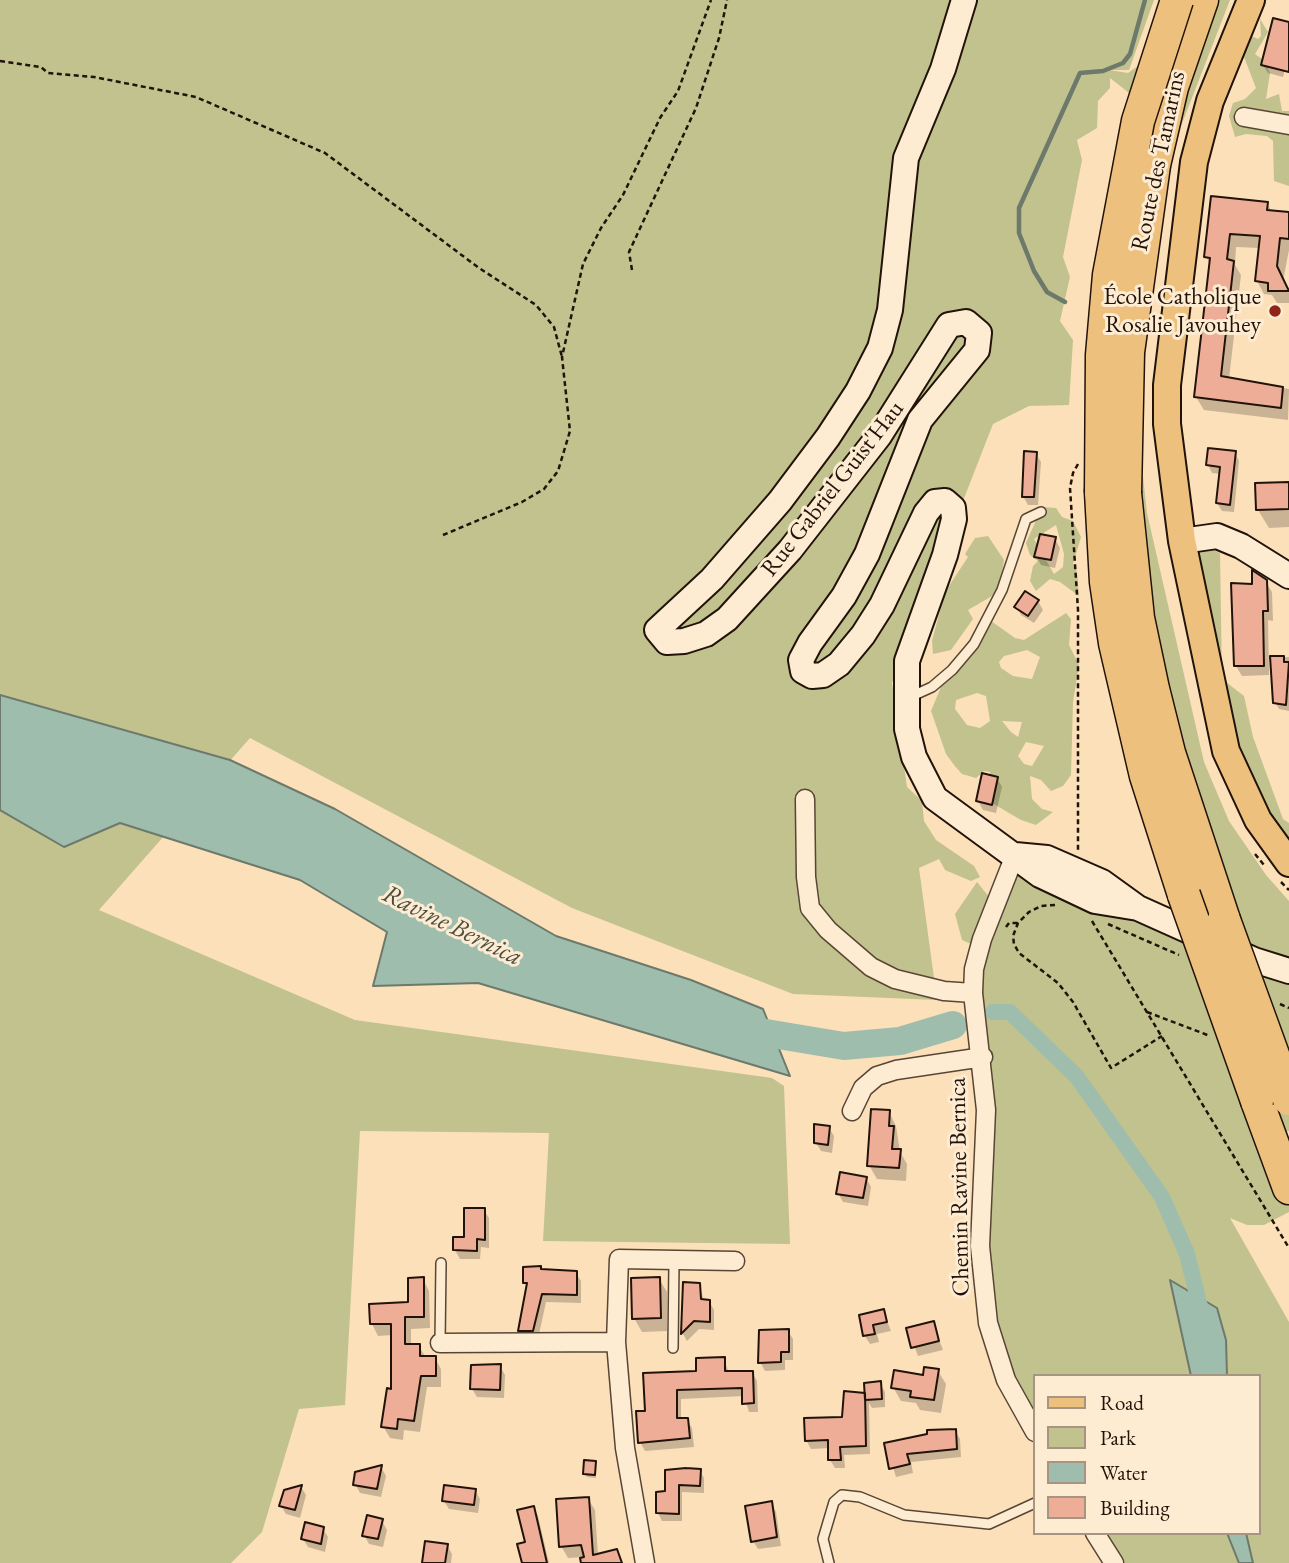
<!DOCTYPE html>
<meta charset="utf-8">
<style>
body{margin:0}
#map{position:relative;width:1289px;height:1563px;overflow:hidden;background:#fce0ba;font-family:"EB Garamond",serif}
canvas{display:block}
.legend{position:absolute;left:1033px;top:1374px;width:228px;height:161px;box-sizing:border-box;background:#fdebd2;border:2px solid #a59582;margin:0;padding:9px 12px;list-style:none;font-size:21px;color:#211309}
.legend li{display:flex;align-items:center;gap:14px;height:35px}
.legend b{width:35px;border:2px solid #a59582}
</style>
<div id="map">
<canvas width="1289" height="1563"></canvas>
<ul class="legend">
<li><b style="height:9px;background:#eec07d"></b>Road</li>
<li><b style="height:19px;background:#c1c28e"></b>Park</li>
<li><b style="height:19px;background:#9fbdad"></b>Water</li>
<li><b style="height:19px;background:#edad97"></b>Building</li>
</ul>
</div>
<script>
const c = document.querySelector('canvas').getContext('2d');
c.lineJoin = 'round';
function fillPath(path, color) { c.fillStyle = color; c.fill(path, 'evenodd'); }
const shape = rows => new Path2D(rows.map(r => 'M' + r).join(''));
function strokePath(path, color, width, dash) { c.strokeStyle = color; c.lineWidth = width; c.lineCap = dash ? 'butt' : 'round'; c.setLineDash(dash || []); c.stroke(path); }
function label(font, color, halo, rows, align = 'center') {
  c.font = font + ' "EB Garamond",serif'; c.lineWidth = 6; c.setLineDash([]); c.textBaseline = 'middle'; c.strokeStyle = halo; c.fillStyle = color; for (const [text, x, y, turn = 0] of rows) {
    c.save(); c.translate(x, y); c.rotate((+turn || 0) * Math.PI / 180); c.textAlign = isNaN(turn) ? turn : align; if (halo) c.strokeText(text, 0, 0); c.fillText(text, 0, 0); c.restore();
  }
}
fillPath(shape([
 [0,0,1154,0,1129,70,1109,70,1128,73,1145,61,1166,0,1230,0,1181,126,1163,197,1143,377,1140,449,1147,513,1204,762,1229,821,1266,875,1289,901,1289,963,1230,938,1138,618,1138,100,1110,78,1110,88,1098,101,1097,128,1077,140,1082,160,1063,257,1070,277,1060,321,1073,340,1069,405,1029,406,993,424,892,683,907,787,922,801,924,821,936,840,974,866,980,877,971,881,945,870,939,859,919,868,937,1000,793,994,572,908,250,738,99,910,355,1020,772,1078,784,1086,790,1244,543,1241,549,1133,360,1131,345,1405,299,1409,262,1532,231,1563,0,1563],
 [1260,19,1268,32,1255,54,1265,61,1270,73,1266,99,1279,94,1282,111,1289,111,1289,186,1274,181,1273,141,1267,136,1246,134,1235,137,1229,116,1233,103,1245,99,1256,88,1244,57,1249,35,1258,39,1261,36],
 [1042,507,1056,508,1062,517,1073,521,1081,537,1073,564,1077,572,1079,596,1060,582,1050,579,1036,591,1030,581,1033,566,1038,561,1030,555,1026,543],
 [1056,525,1064,554,1063,567,1054,574,1034,539],
 [988,536,1004,560,1000,585,992,596,968,610,973,619,951,650,933,654,932,641,945,592,968,557,965,554,975,538],
 [1188,539,1220,553,1222,679,1244,696,1253,737,1283,819,1289,823,1289,863,1239,783],
 [1066,613,1071,619,1069,645,1079,665,1073,702,1071,775,1063,786,1051,791,1041,780,1030,776,1032,799,1042,809,1053,812,1036,825,1021,820,992,803,989,792,990,772,984,771,976,778,962,774,954,765,946,754,931,711,946,675,962,664,971,637,984,616,1015,638,1024,640],
 [1027,650,1040,657,1032,679,1013,676,1001,668,999,662,1004,656],
 [977,693,986,696,990,721,980,728,967,725,955,709,956,700],
 [1002,721,1022,722,1018,737,1011,732],
 [1026,742,1044,746,1032,766,1024,764,1018,756],
 [1018,857,1289,984,1289,1131,1269,1133,1289,1191,1289,1212,1264,1225,1247,1225,1230,1218,1289,1322,1289,1563,1114,1563,1095,1533,1259,1533,1259,1376,1035,1376,1035,1432,988,1323,973,993],
 [977,882,990,898,971,944,962,940,955,914]
]), '#c1c28e');
const water = shape([
 [0,695,230,760,335,809,556,936,691,980,763,1009,790,1076,478,983,373,986,387,932,300,880,120,823,64,847,0,810,0,695],
 [1170,1280,1217,1308,1226,1340,1227,1376,1191,1376,1170,1280],
 [1227,1533,1246,1533,1253,1563,1239,1563,1227,1533]
]);
fillPath(water, '#9fbdad');
strokePath(water, '#6d796b', 2);
fillPath(shape([
 [1289,24,1289,53,1283,77,1268,73,1263,65],
 [1212,197,1267,203,1272,212,1289,213,1289,250,1283,281,1289,293,1289,303,1277,303,1272,295,1264,294,1257,281,1260,248,1236,247,1235,265,1241,275,1229,379,1289,389,1288,420,1204,410,1196,397,1211,265,1206,257],
 [1235,453,1239,461,1234,512,1222,511,1217,503,1221,474,1212,473,1208,465],
 [1036,454,1041,462,1038,505,1028,505,1023,496],
 [1289,483,1289,527,1269,528,1258,510],
 [1055,539,1060,548,1055,568,1041,565,1036,556],
 [1265,581,1272,592,1273,621,1268,620,1269,675,1242,676,1236,666,1254,585],
 [1038,601,1043,610,1034,623,1021,615,1017,607],
 [1289,657,1289,711,1279,709,1275,702,1272,658],
 [997,778,1002,787,996,813,983,810,978,801],
 [889,1112,896,1126,900,1152,907,1164,906,1181,877,1179,869,1165],
 [829,1128,834,1136,832,1153,821,1151,816,1143],
 [866,1178,871,1187,868,1206,843,1202,838,1193],
 [484,1210,489,1218,489,1248,481,1247,480,1259,460,1259,455,1250],
 [576,1273,581,1281,581,1303,546,1302,538,1339,524,1339,519,1331,528,1288,525,1282],
 [423,1279,429,1291,430,1328,411,1329,411,1346,419,1346,426,1358,435,1358,441,1369,441,1387,427,1387,420,1432,404,1430,403,1440,390,1438,383,1426,393,1391,392,1335,378,1336,372,1324,410,1304],
 [659,1279,667,1292,667,1331,642,1332,634,1318],
 [684,1284,699,1284,704,1301,709,1301,714,1310,714,1330,699,1329,687,1341,683,1334],
 [883,1311,891,1331,877,1334,879,1342,870,1344,865,1336],
 [933,1323,943,1350,918,1356,908,1329],
 [788,1331,793,1339,793,1360,785,1360,785,1370,765,1371,760,1362],
 [724,1359,729,1373,752,1372,757,1381,758,1412,749,1412,744,1396,681,1399,681,1420,687,1420,692,1428,694,1447,645,1451,640,1442,646,1412,698,1372],
 [500,1366,505,1375,504,1398,477,1397,472,1389],
 [938,1371,946,1384,941,1413,920,1410,916,1403,901,1401,893,1387],
 [880,1383,885,1392,885,1407,872,1408,869,1403,870,1454,844,1455,845,1468,835,1468,830,1460,830,1448,811,1449,806,1440,844,1419,864,1394],
 [955,1431,960,1439,961,1457,911,1462,913,1473,896,1477,886,1444],
 [595,1462,596,1478,587,1477,585,1474],
 [381,1467,386,1476,381,1497,360,1493,355,1484],
 [700,1471,704,1478,704,1493,682,1492,682,1521,662,1521,658,1513,667,1493],
 [301,1487,306,1495,300,1518,286,1514,281,1506],
 [475,1490,480,1499,478,1513,449,1509,444,1501],
 [588,1499,595,1510,598,1556,617,1551,623,1563,588,1563,586,1557,568,1558,561,1546],
 [771,1503,776,1512,781,1546,758,1549,753,1541],
 [534,1508,538,1516,549,1563,523,1563],
 [382,1521,387,1530,383,1547,369,1544,364,1535],
 [323,1529,328,1537,325,1552,308,1547,303,1539],
 [447,1545,452,1554,451,1563,424,1563]
]), '#0003');
strokePath(shape([
 [1065,302,1047,292,1034,271,1019,233,1019,208,1080,73,1103,71,1123,63,1130,54,1145,0]
]), '#6d796b', 4.5);
strokePath(shape([
 [993,1012,1010,1012,1077,1077,1162,1197,1187,1254,1202,1315]
]), '#9fbdad', 16);
strokePath(shape([
 [736,1028,844,1046,900,1041,953,1025]
]), '#9fbdad', 28);
const building = shape([
 [1273,18,1289,22,1289,72,1261,65,1273,18],
 [1211,196,1268,202,1267,210,1289,212,1289,239,1280,238,1277,266,1289,291,1268,291,1268,283,1255,281,1260,236,1230,234,1227,259,1234,261,1221,376,1283,387,1281,408,1194,397,1210,258,1204,257,1211,196],
 [1208,448,1236,451,1230,505,1216,503,1220,467,1206,465,1208,448],
 [1024,451,1037,452,1034,497,1022,497,1024,451],
 [1289,482,1289,509,1256,510,1255,483,1289,482],
 [1040,534,1056,537,1051,560,1034,557,1040,534],
 [1252,570,1267,580,1268,611,1263,611,1264,666,1234,666,1231,583,1252,584,1252,570],
 [1025,591,1039,600,1028,616,1014,607,1025,591],
 [1270,656,1284,656,1284,662,1289,662,1286,705,1273,703,1270,656],
 [982,773,998,777,992,805,976,801,982,773],
 [871,1109,890,1110,889,1126,894,1126,892,1149,901,1149,899,1168,867,1166,871,1109],
 [814,1124,830,1126,828,1145,814,1143,814,1124],
 [840,1172,867,1177,863,1198,836,1194,840,1172],
 [464,1208,485,1208,485,1240,477,1239,477,1251,453,1250,453,1237,464,1237,464,1208],
 [541,1266,541,1269,577,1271,577,1295,542,1294,533,1331,518,1331,527,1283,523,1283,523,1267,541,1266],
 [424,1277,424,1317,405,1317,405,1344,420,1344,420,1356,436,1356,436,1376,421,1376,414,1421,398,1419,397,1429,381,1427,387,1388,391,1389,391,1324,370,1324,369,1304,408,1302,408,1278,424,1277],
 [660,1277,661,1318,632,1319,631,1278,660,1277],
 [683,1282,700,1283,701,1299,710,1300,710,1322,694,1321,681,1334,683,1282],
 [884,1309,887,1322,873,1325,875,1334,863,1336,859,1315,884,1309],
 [934,1321,939,1341,911,1348,906,1328,934,1321],
 [789,1329,789,1352,781,1352,781,1362,758,1363,759,1330,789,1329],
 [725,1357,725,1371,753,1371,754,1403,742,1404,742,1388,677,1390,677,1418,688,1418,690,1438,638,1443,636,1411,645,1411,643,1373,696,1371,696,1358,725,1357],
 [501,1364,500,1390,470,1389,471,1365,501,1364],
 [924,1367,939,1369,934,1400,910,1397,911,1391,891,1388,894,1370,923,1375,924,1367],
 [881,1381,882,1399,865,1400,864,1383,881,1381],
 [844,1391,865,1393,866,1446,840,1447,841,1460,828,1460,828,1440,805,1441,804,1418,842,1417,844,1391],
 [956,1429,957,1449,907,1454,910,1464,889,1469,884,1443,927,1434,927,1430,956,1429],
 [584,1460,596,1461,595,1475,583,1474,584,1460],
 [382,1465,377,1489,353,1485,355,1472,382,1465],
 [686,1468,701,1469,700,1486,679,1485,679,1514,656,1513,656,1492,665,1491,665,1470,686,1468],
 [302,1485,295,1510,279,1506,284,1490,302,1485],
 [444,1485,476,1489,474,1505,442,1501,444,1485],
 [589,1497,593,1555,617,1549,622,1563,581,1563,580,1558,584,1557,581,1545,559,1547,556,1499,589,1497],
 [772,1501,777,1537,751,1542,745,1506,772,1501],
 [534,1506,547,1563,522,1563,517,1544,525,1542,517,1510,534,1506],
 [367,1515,383,1519,378,1539,362,1536,367,1515],
 [305,1522,324,1527,321,1544,301,1539,305,1522],
 [425,1541,448,1544,445,1563,422,1563,425,1541]
]);
fillPath(building, '#edad97');
strokePath(building, '#211309', 2);
const lane = shape([
 [910,697,932,687,952,670,974,644,1002,590,1026,519,1041,512],
 [440,1343,441,1263],
 [673,1348,674,1261],
 [829,1563,823,1539,834,1502,842,1495,860,1497,904,1515,989,1524,1035,1503]
]);
const street = shape([
 [1244,117,1289,125],
 [805,799,806,877,810,908,828,930,871,967,895,979,944,991,973,993],
 [1015,855,982,939,974,969,973,993,986,1110,980,1246,988,1323,1006,1380,1035,1432],
 [852,1111,863,1088,877,1076,896,1070,983,1057],
 [440,1343,616,1342],
 [1095,1533,1114,1563],
 [645,1563,625,1448,616,1342,619,1259,735,1261]
]);
const secondary = shape([
 [964,0,943,69,906,158,890,310,880,348,858,391,828,437,780,501,712,579,657,630,667,642,684,641,706,634,727,619,790,550,879,436,949,325,966,322,979,333,977,350,920,420,867,554,844,596,810,643,801,660,803,671,812,676,823,675,839,664,863,635,882,605,926,513,935,502,945,501,953,508,954,519,945,555,907,661,907,729,914,757,935,798,1040,875,1095,901,1138,908],
 [1182,541,1217,536,1241,546,1289,576],
 [1015,855,1047,858,1102,882,1138,908,1254,960,1289,971]
]);
const primary = shape([
 [1251,0,1210,101,1194,162,1167,385,1167,424,1182,541,1226,751,1258,820,1289,863]
]);
const highway = shape([
 [1154,165,1172,87,1202,0],
 [1101,492,1106,582,1115,643,1146,776,1184,895],
 [1125,493,1138,618,1153,689,1169,753,1224,920],
 [1257,1101,1289,1188]
]);
strokePath(lane, '#584635', 12);
strokePath(street, '#584635', 21);
strokePath(secondary, '#211309', 28);
strokePath(primary, '#211309', 30);
strokePath(highway, '#211309', 35);
strokePath(shape([
 [0,61,41,67,48,73,94,77,196,97,325,153,479,268,536,305,554,327,562,357],
 [632,270,629,252,696,108,719,38,727,0],
 [1078,464,1073,473,1070,488,1078,610,1078,851],
 [443,535,522,502,544,489,558,471,570,431,562,357,583,264,601,228,623,195,660,118,678,91,711,0],
 [1255,854,1264,865],
 [1281,882,1289,890],
 [1055,905,1041,906,1029,912,1018,923,1013,936,1014,944,1019,953,1058,983,1073,1002,1111,1068,1162,1036],
 [1092,921,1289,1248],
 [1108,924,1179,955],
 [1006,927,1009,923,1018,923],
 [1280,1004,1289,1008],
 [1147,1012,1210,1036]
]), '#211309', 2.5, [5, 3.5]);
strokePath(lane, '#fdebd2', 9);
strokePath(street, '#fdebd2', 18);
strokePath(secondary, '#fdebd2', 24);
strokePath(primary, '#eec07d', 26);
strokePath(highway, '#eec07d', 32);
const highwayBridge = shape([
 [1101,492,1102,355,1109,275,1138,121,1177,0],
 [1125,493,1128,352,1154,165],
 [1184,895,1257,1101],
 [1224,920,1289,1099]
]);
strokePath(highwayBridge, '#211309', 35, []);
strokePath(highwayBridge, '#eec07d', 32);
for (const [x, y, r, color] of [
 [1275,311,7,"#8f2418"]
]) { const dot = new Path2D(); dot.arc(x, y, r, 0, 2 * Math.PI); c.fillStyle = color; c.fill(dot); strokePath(dot, '#fdebd2', 2.5); }
label('24px', '#211309', '#fdebd2', [
 ["Route des Tamarins",1159,161,-78],
 ["Rue Gabriel Guist'Hau",833,489,-52],
 ["Chemin Ravine Bernica",960,1187,-91]
]);
label('24px', '#211309', '#fdebd2', [
 ["École Catholique",1261,297],
 ["Rosalie Javouhey",1261,325]
], 'right');
label('italic 26px', '#4d4e42', '#fdebd2', [
 ["Ravine Bernica",452,926,26]
]);
</script>
